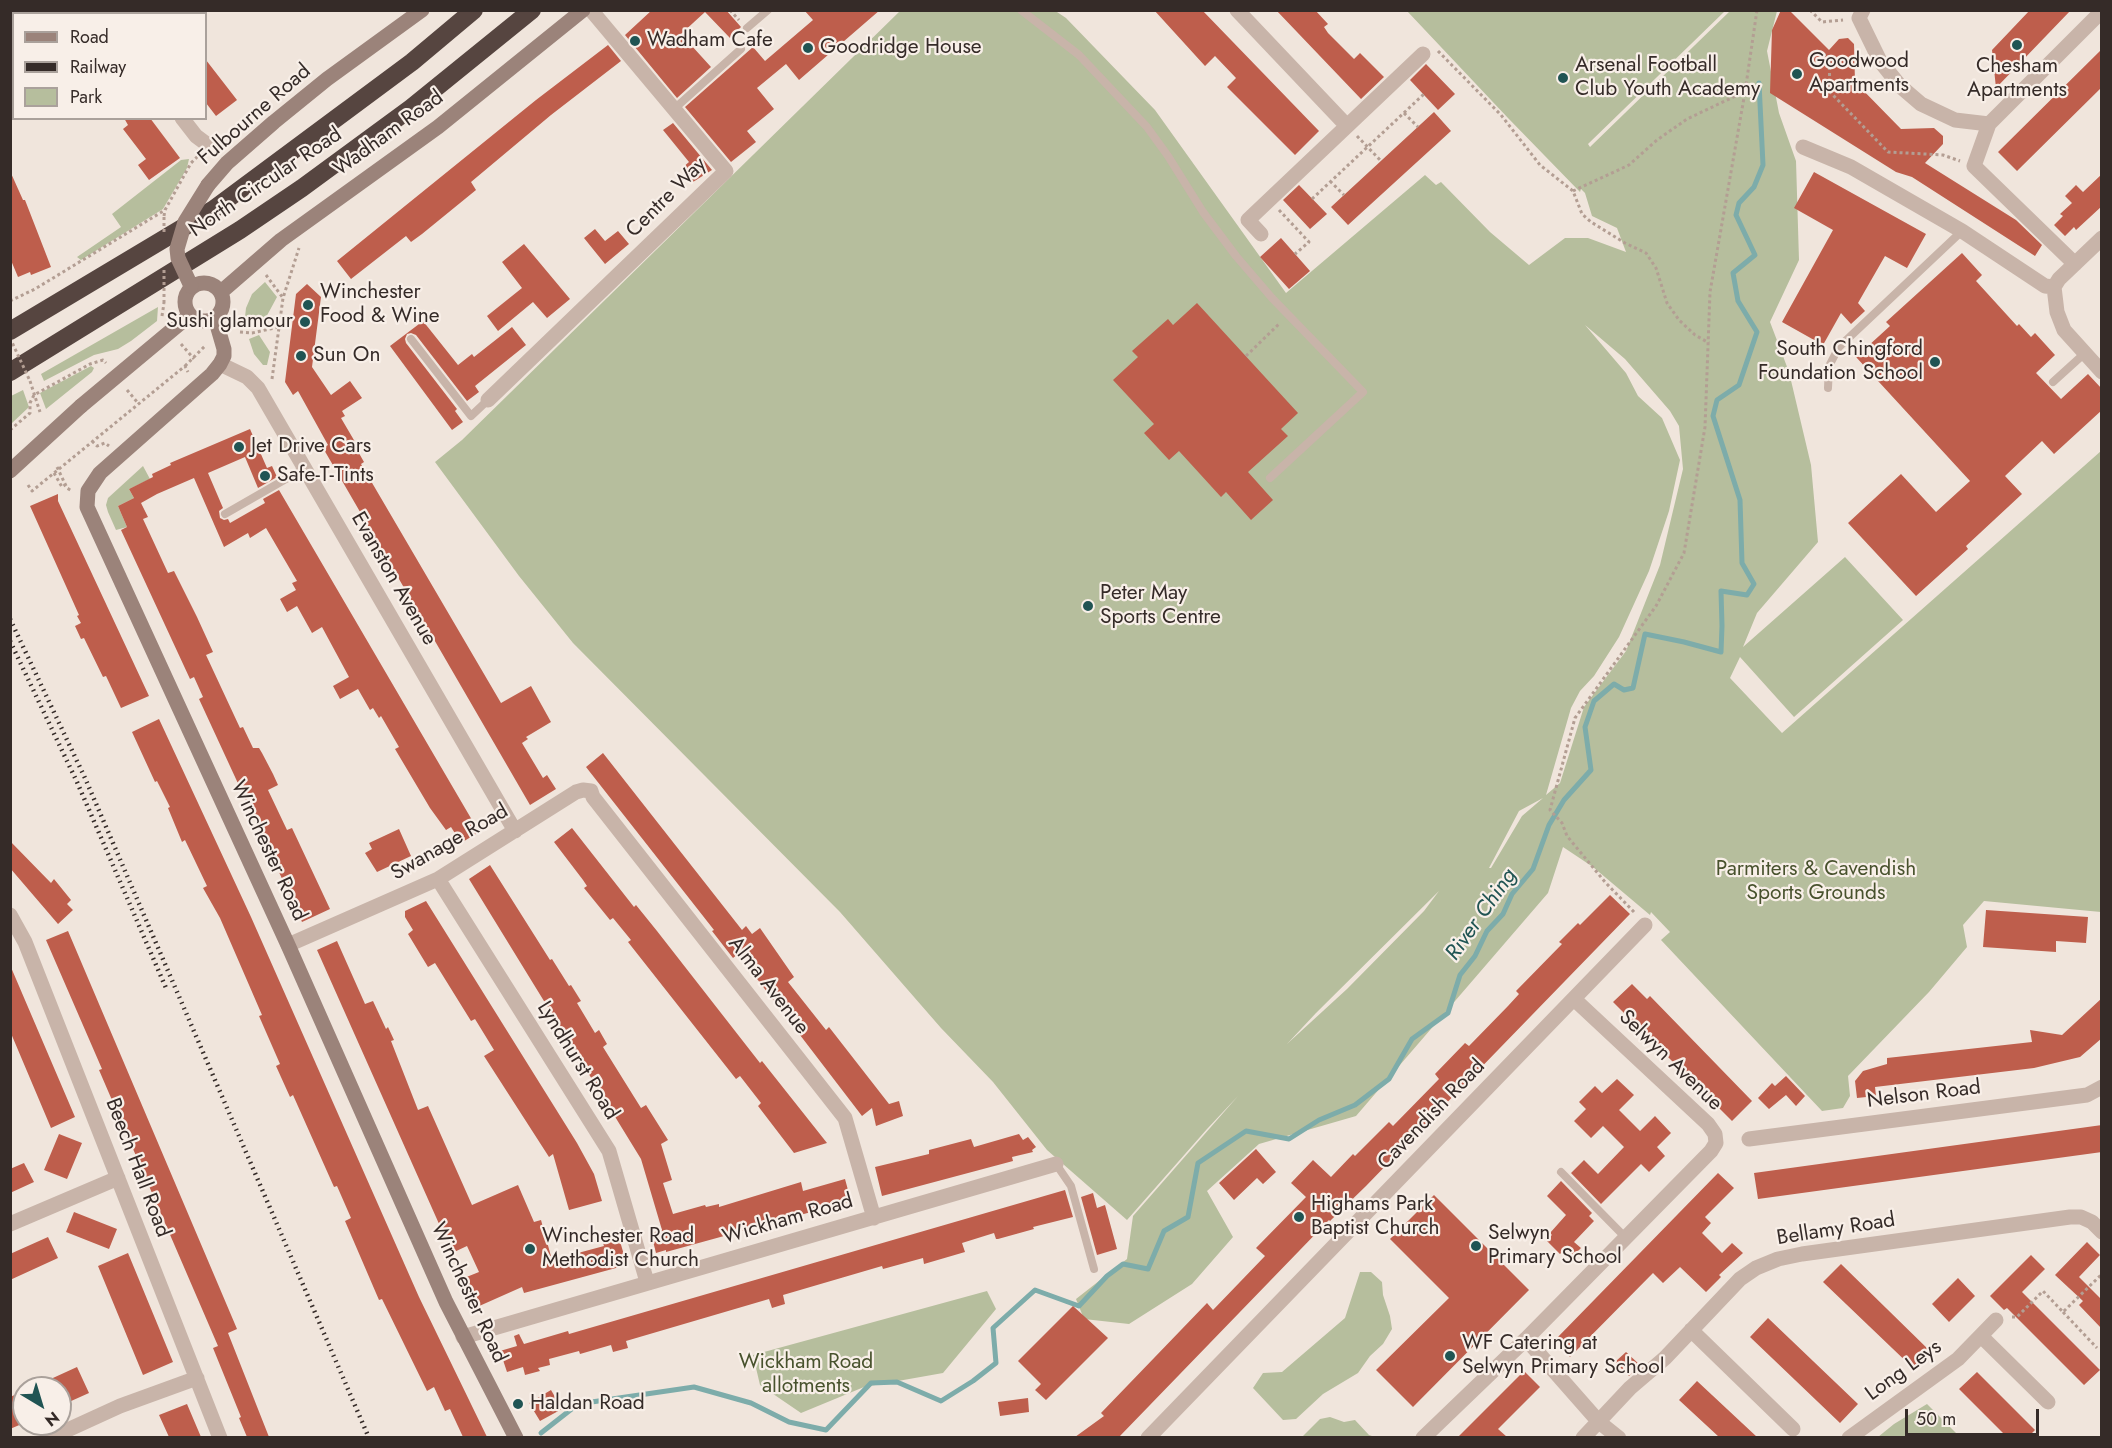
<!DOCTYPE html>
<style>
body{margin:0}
#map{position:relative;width:2112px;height:1448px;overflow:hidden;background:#f0e5dc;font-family:Jost,sans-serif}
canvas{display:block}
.frame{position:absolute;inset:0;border:12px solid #352b28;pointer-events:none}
.legend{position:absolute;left:12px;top:12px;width:195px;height:108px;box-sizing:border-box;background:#f8efe8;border:2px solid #aaa19b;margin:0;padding:8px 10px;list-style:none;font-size:18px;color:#352b28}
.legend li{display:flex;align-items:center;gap:12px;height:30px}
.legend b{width:30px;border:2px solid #aaa19b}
.north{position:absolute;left:12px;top:1376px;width:60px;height:60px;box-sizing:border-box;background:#f8efe8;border:2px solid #aaa19b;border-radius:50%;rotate:142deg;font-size:16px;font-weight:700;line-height:24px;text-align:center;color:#352b28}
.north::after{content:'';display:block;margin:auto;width:21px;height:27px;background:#205453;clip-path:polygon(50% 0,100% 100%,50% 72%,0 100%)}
.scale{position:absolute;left:1905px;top:1409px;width:134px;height:27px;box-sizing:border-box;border:3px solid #352b28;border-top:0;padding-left:8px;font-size:18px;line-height:21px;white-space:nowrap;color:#352b28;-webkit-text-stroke:4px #f8efe8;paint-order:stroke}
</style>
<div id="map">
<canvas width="2112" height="1448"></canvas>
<div class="frame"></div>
<ul class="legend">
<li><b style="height:8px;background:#9b837a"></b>Road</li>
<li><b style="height:8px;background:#352b28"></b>Railway</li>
<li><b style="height:16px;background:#b6be9d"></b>Park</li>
</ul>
<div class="north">N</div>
<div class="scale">50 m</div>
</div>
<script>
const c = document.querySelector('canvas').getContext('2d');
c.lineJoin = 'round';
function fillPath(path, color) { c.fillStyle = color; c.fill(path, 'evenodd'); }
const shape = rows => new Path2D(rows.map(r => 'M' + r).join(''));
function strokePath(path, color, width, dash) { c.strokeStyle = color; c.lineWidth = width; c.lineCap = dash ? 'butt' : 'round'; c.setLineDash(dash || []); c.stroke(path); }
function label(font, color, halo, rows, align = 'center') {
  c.font = font + ' Jost,sans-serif'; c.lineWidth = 4.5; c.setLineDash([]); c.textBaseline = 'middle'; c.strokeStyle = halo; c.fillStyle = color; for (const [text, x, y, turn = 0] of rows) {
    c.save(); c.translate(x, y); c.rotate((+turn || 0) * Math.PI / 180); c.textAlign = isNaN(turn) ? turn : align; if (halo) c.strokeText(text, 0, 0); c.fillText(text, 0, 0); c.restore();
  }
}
fillPath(shape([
 [1054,10,1066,18,1155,110,1286,293,1425,175,1436,185,1441,182,1490,232,1529,265,1565,238,1588,238,1626,252,1617,228,1592,216,1585,193,1581,189,1580,192,1508,118,1407,11,1725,11,1588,144,1590,147,1730,11,1777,11,1767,51,1779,113,1796,161,1799,260,1770,322,1789,372,1811,465,1818,542,1757,613,1743,647,1845,557,1903,620,1794,717,1740,657,1730,678,1782,733,2101,451,2101,912,1984,901,1963,925,1967,947,1929,992,1848,1076,1850,1096,1843,1108,1822,1111,1661,940,1670,932,1651,912,1650,915,1593,867,1563,847,1548,893,1356,1116,1259,1144,1207,1191,1233,1237,1192,1284,1129,1324,1084,1319,1076,1299,1127,1259,1133,1216,1238,1096,1207,1129,1127,1220,1047,1150,993,1082,941,1028,840,912,573,643,519,576,435,462,462,440,900,11],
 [1585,325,1625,359,1670,411,1679,426,1683,469,1660,565,1626,651,1584,707,1560,783,1546,795,1571,708,1580,691,1594,676,1619,637,1649,571,1669,511,1680,460,1662,418,1638,396,1626,373],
 [1543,798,1522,816,1491,868,1489,868,1519,811],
 [1439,891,1424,911,1347,989,1287,1044,1316,1013],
 [189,159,187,168,163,209,81,260,77,257,121,227,112,214,181,160],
 [265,282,277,297,264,321,250,327,244,326,246,308,252,294],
 [158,307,157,321,131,341,118,349,94,355,44,381,41,374],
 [259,335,270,352,267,365,263,365,254,354,249,339],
 [91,366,94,368,92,372,46,409,40,393],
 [23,390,29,407,11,424,11,396],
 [143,466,150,479,129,489,134,498,118,506,127,527,116,530,108,512,106,505,108,498],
 [1360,1272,1371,1272,1382,1282,1383,1295,1390,1316,1392,1329,1383,1344,1370,1356,1358,1373,1323,1394,1296,1419,1283,1420,1253,1388,1263,1373,1282,1372,1345,1318],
 [987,1291,996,1309,943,1373,864,1387,801,1413,760,1385,753,1355],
 [1927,1404,1960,1437,1878,1437,1894,1424],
 [1330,1417,1344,1422,1355,1420,1369,1435,1375,1437,1302,1437,1320,1419]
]), '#b6be9d');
strokePath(shape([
 [541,1433,578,1404,694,1387,751,1403,789,1422,826,1430,871,1383,897,1382,941,1401,973,1381,996,1363,993,1328,1035,1290,1079,1306,1107,1276,1123,1264,1148,1269,1164,1231,1188,1217,1198,1163,1246,1131,1289,1139,1319,1120,1355,1105,1389,1079,1412,1039,1448,1013,1460,975,1475,956,1487,931,1503,914,1512,894,1533,869,1549,825,1564,800,1591,770,1585,727,1594,701,1614,684,1624,690,1633,688,1645,634,1684,642,1721,652,1722,626,1721,591,1747,595,1754,584,1742,563,1740,500,1713,416,1717,400,1739,385,1757,332,1738,301,1733,273,1755,255,1736,215,1739,203,1754,187,1763,165,1759,83]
]), '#7dacaa', 5);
fillPath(shape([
 [652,10,726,10,741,27,730,38,705,12,681,34,711,67,677,98,625,35],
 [804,10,880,10,799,80,786,64,757,88,774,109,747,131,756,142,731,162,685,107,753,47,765,61,813,20],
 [1154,10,1202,10,1319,131,1295,155,1227,87,1236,78,1215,56,1205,66],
 [1276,10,1315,10,1328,24,1324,27,1328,33,1354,59,1360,53,1384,77,1361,99],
 [1781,10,1789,10,1829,50,1839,39,1848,38,1854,44,1855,82,1901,129,1934,128,1943,136,1943,144,1925,163,2016,220,2042,245,2035,256,1912,177,1896,172,1770,93,1772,30],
 [2030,10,2071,10,1996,88,1992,50],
 [608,45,621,61,551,115,471,182,476,190,422,234,411,242,406,236,351,279,337,261,536,100],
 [2102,49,2102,87,2017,171,1998,152],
 [206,60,237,100,216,116,206,103],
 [1426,64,1455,94,1438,110,1410,80],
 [1434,112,1451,131,1348,225,1331,207],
 [124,118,150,118,180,158,149,180,138,165,146,159,123,129,128,125],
 [673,123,712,170,693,182,682,168,689,162,663,130],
 [10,171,23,200,25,200,51,267,31,275,30,272,18,277,10,258],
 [1814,172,1926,234,1907,268,1885,256,1858,303,1865,311,1851,324,1841,313,1823,345,1782,322,1833,230,1794,208],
 [2102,174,2102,206,2076,230,2074,227,2065,236,2054,225,2063,216,2060,214,2072,203,2065,196,2076,185,2083,192],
 [1299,185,1327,214,1310,229,1283,200],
 [595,229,605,241,618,231,629,244,605,264,584,238],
 [1281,238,1310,271,1289,289,1260,257],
 [524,244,570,299,547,318,533,302,498,331,487,316,522,288,502,262],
 [1962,253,1982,275,1976,281,2017,326,2019,324,2031,337,2035,333,2055,355,2036,373,2061,399,2088,374,2102,389,2102,410,2054,454,2042,441,2005,476,2022,494,1966,546,1968,549,1916,596,1848,523,1901,474,1936,512,1970,481,1856,357,1890,326,1886,322],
 [307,284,321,297,312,367,331,395,350,381,362,398,342,411,345,416,341,418,358,447,356,448,364,462,361,464,501,703,531,686,551,722,526,737,528,739,522,743,543,778,547,775,556,789,530,805,323,448,328,445,298,391,293,395,285,382,296,294],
 [1197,303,1298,413,1281,429,1288,436,1248,472,1273,500,1251,520,1226,492,1221,497,1179,451,1169,460,1144,433,1154,424,1113,380,1138,357,1132,351,1168,319,1173,325],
 [423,321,458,365,472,354,474,357,512,327,526,345,475,386,479,392,467,401,416,335,411,333,407,334,405,339,406,343,457,409,455,411,463,422,452,430,390,346],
 [250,429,267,468,272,466,277,477,258,488,245,457,208,473,223,508,219,511,220,518,224,520,228,519,230,523,265,503,263,499,279,490,479,832,461,843,451,827,446,830,430,808,395,749,399,747,381,716,379,718,373,708,370,710,358,689,340,699,333,686,349,677,322,627,312,633,297,606,287,612,280,599,296,590,292,583,297,581,266,528,250,538,248,533,224,547,194,478,157,494,141,503,148,517,143,519,168,573,174,571,197,617,213,652,206,655,240,728,243,727,253,748,259,748,262,753,273,774,278,785,268,790,287,830,292,828,330,909,302,922,199,699,203,697,194,677,190,679,121,530,127,527,118,506,134,498,129,489,153,477,152,474,171,465,170,463],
 [58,494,58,501,149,696,121,708,106,676,103,677,84,638,81,639,75,626,81,623,77,616,79,615,30,506],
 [159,719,251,917,419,1297,487,1437,463,1437,450,1409,445,1411,434,1387,427,1391,382,1299,379,1300,345,1221,351,1218,337,1186,334,1187,293,1095,290,1097,276,1066,280,1064,259,1016,262,1015,220,918,203,888,207,886,185,840,182,842,168,808,170,807,157,781,155,782,132,732],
 [603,753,742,930,746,926,752,934,760,928,794,977,788,982,826,1030,829,1027,889,1104,899,1101,903,1116,876,1126,872,1108,862,1116,738,954,733,958,712,931,714,930,586,767],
 [572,828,634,907,636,905,657,931,760,1063,762,1061,827,1143,794,1153,758,1106,761,1103,740,1076,736,1079,628,942,631,940,613,918,610,920,584,888,587,886,583,880,554,842],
 [399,829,411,856,377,872,365,853,372,849,369,843],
 [10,841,51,883,54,879,71,900,67,904,73,910,58,924,10,868],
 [490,865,550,960,552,959,569,986,571,985,581,1001,577,1003,595,1033,599,1030,607,1044,603,1047,641,1108,646,1105,668,1140,661,1144,672,1180,663,1183,673,1214,705,1205,706,1207,719,1204,719,1207,801,1182,803,1191,845,1179,851,1201,666,1252,666,1250,656,1253,651,1233,662,1230,641,1159,469,879],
 [1610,895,1630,914,1366,1186,1330,1221,1329,1220,1119,1437,1075,1437,1104,1416,1101,1413,1207,1303,1213,1310,1265,1256,1256,1248,1306,1197,1291,1183,1313,1160,1331,1177,1353,1154,1355,1156,1389,1122,1393,1126,1439,1079,1435,1074,1465,1043,1469,1046,1508,1006,1519,994,1516,991,1562,944,1559,942,1578,923,1580,925],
 [426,901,577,1143,594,1174,602,1201,569,1210,553,1154,549,1157,484,1056,494,1050,475,1019,471,1021,435,963,428,967,408,934,413,930,405,917,405,911],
 [1986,910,2088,917,2086,943,2056,941,2056,952,1983,947],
 [68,931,237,1329,228,1333,269,1437,247,1437,239,1418,241,1417,213,1348,218,1346,99,1070,102,1069,46,940],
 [337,941,365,1004,373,1001,386,1029,388,1027,394,1040,391,1041,418,1110,428,1106,472,1205,518,1185,534,1222,541,1220,552,1260,604,1246,603,1243,619,1238,627,1265,524,1293,522,1287,477,1307,464,1278,479,1272,467,1246,452,1253,317,950],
 [10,965,75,1117,51,1128,10,1031],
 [1632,984,1647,999,1650,996,1752,1101,1732,1121,1613,1002],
 [2102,998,2102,1038,2080,1057,2034,1068,1875,1087,1876,1096,1857,1098,1855,1081,1863,1071,1887,1064,1887,1058,2032,1042,2030,1030,2062,1035],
 [1786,1076,1805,1096,1796,1106,1786,1095,1769,1109,1758,1098,1772,1083,1775,1086],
 [1617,1079,1634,1095,1619,1110,1640,1131,1655,1116,1671,1133,1657,1147,1665,1156,1649,1172,1641,1164,1601,1204,1571,1173,1584,1160,1598,1174,1624,1147,1603,1126,1591,1138,1574,1121,1586,1109,1579,1102,1595,1086,1602,1093],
 [2102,1125,2102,1152,1758,1199,1754,1173],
 [59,1134,82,1143,67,1179,44,1170],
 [1019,1134,1023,1140,1028,1137,1036,1147,1032,1150,1033,1152,1012,1157,1013,1161,882,1196,875,1167,929,1154,929,1150,971,1139,974,1147],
 [1256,1149,1276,1172,1263,1184,1257,1178,1234,1200,1219,1183],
 [24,1163,34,1182,10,1193,10,1169],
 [1718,1173,1734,1188,1705,1217,1711,1223,1702,1233,1722,1253,1732,1243,1743,1253,1719,1275,1721,1277,1706,1292,1680,1267,1663,1283,1653,1273,1570,1357,1554,1341],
 [1561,1181,1592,1213,1589,1216,1594,1221,1574,1242,1581,1248,1570,1259,1562,1252,1560,1254,1546,1240,1552,1235,1550,1233,1566,1215,1547,1196],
 [1065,1190,1073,1217,1033,1227,1034,1229,998,1239,996,1239,994,1233,962,1243,965,1252,924,1264,923,1258,883,1269,882,1266,783,1295,785,1304,772,1308,769,1299,626,1341,628,1348,613,1352,611,1345,580,1354,579,1351,549,1359,550,1365,538,1368,540,1371,525,1375,523,1367,507,1372,500,1351,517,1346,514,1336,519,1334,524,1344,568,1331,569,1334],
 [1093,1193,1097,1208,1105,1205,1117,1249,1097,1255,1081,1197],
 [1434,1195,1529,1290,1413,1407,1376,1370,1449,1298,1390,1239],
 [74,1212,117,1229,109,1249,66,1232],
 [48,1237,58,1258,10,1280,10,1254],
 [2087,1242,2100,1255,2079,1277,2102,1300,2102,1329,2079,1305,2083,1301,2055,1275],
 [128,1253,173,1362,143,1375,98,1266],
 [2031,1255,2045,1269,2022,1292,2100,1370,2084,1385,2007,1308,2004,1310,1990,1296],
 [1841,1264,1932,1353,1915,1370,1823,1282],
 [1958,1278,1975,1296,1949,1322,1932,1304],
 [1073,1306,1108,1338,1046,1400,1035,1390,1041,1384,1018,1361],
 [1768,1318,1858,1404,1840,1423,1750,1337],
 [1626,1352,1640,1365,1629,1376,1615,1362],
 [77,1367,89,1393,60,1406,60,1388,31,1388],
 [1524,1371,1540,1387,1498,1429,1507,1437,1458,1437],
 [1977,1372,2035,1430,2028,1437,2007,1437,1959,1389],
 [1697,1381,1757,1437,1719,1437,1679,1400],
 [551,1390,562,1409,540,1421,529,1403],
 [24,1391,24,1423,10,1429,10,1397],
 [1028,1398,1029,1412,1000,1416,998,1402],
 [187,1404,201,1437,169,1437,159,1415]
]), '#be5e4c');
strokePath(shape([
 [730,10,739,20],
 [1810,10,1822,22,1843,20],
 [1438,51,1501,115,1540,165,1573,191,1582,214,1591,222,1625,243,1646,253,1656,268,1667,303,1679,320,1695,335,1709,343],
 [1823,55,1829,55,1830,92,1888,152,1943,155,1960,161],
 [1404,113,1418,127],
 [1357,136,1381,161],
 [1330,181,1344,195],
 [1573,191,1629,165,1657,140,1687,119,1744,92],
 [1312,199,1424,94],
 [1279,210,1309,242,1295,254],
 [164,216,165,210,191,163,198,156],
 [266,275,283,298],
 [10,301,35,289,165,210],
 [162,316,164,303],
 [240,332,252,333,279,327],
 [181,344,194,359],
 [1246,356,1280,323],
 [185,366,206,345],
 [272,379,283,298,299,248],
 [30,381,40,412],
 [127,390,138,403],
 [10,430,30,413,30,403,34,395,90,364,103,360,106,363],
 [92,441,97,446,105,443,109,446],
 [57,467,67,488,72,491],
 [54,473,62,487,65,485],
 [28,485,32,491,185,366,188,372],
 [1634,912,1605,882,1567,836,1562,823,1550,810,1575,718,1656,606,1684,553,1705,427,1710,292,1745,92,1757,10],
 [2063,1312,2097,1348],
 [2012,1317,2017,1317,2043,1291,2063,1312,2102,1274]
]), '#b39e93', 3, [3, 3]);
strokePath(shape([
 [1021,10,1079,55,1147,127,1168,156,1203,212,1236,256,1272,298,1363,392,1270,478],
 [747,28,768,10],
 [674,109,741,49],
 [411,339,471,416,488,400],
 [2053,382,2085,353],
 [1828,388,1829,366,1839,347,1962,231],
 [225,514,305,468],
 [1056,1164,1071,1186,1094,1269],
 [1561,1172,1625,1237]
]), '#c8b4a9', 8);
strokePath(shape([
 [99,10,101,14],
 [1237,10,1347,126],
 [1863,10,1859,18,1880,61,1900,86,1921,104,1955,120,1989,124],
 [182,118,196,136,208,145],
 [1803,147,1851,167,1962,231,2045,286,2054,287],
 [1261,234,1248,220,1423,54],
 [2102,238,2059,279,2054,287,2057,312,2064,330,2102,372],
 [2075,264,1974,166,1989,124,2102,11],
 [220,364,247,377,258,388,515,831],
 [488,400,726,171,591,10],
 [438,879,609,1151,647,1282],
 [10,915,25,942,220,1438],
 [288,945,438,879,576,792,583,790,591,791,593,797,845,1118,874,1218],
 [1749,1139,2087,1095,2102,1087],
 [10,1224,118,1178],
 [1691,1330,1793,1429],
 [1981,1336,2048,1402],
 [463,1337,1056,1164],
 [1526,1339,1599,1422,1619,1438],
 [50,1438,120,1406,197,1378],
 [1148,1438,1645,925],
 [1423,1438,1526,1339,1711,1151,1716,1143,1715,1134,1708,1124,1574,999],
 [1583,1438,1630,1388,1665,1358,1740,1279,1756,1268,1778,1259,1802,1254,2070,1217,2081,1217,2092,1222,2102,1232],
 [1849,1438,1958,1359,1996,1320]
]), '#c8b4a9', 15);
strokePath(shape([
 [208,185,227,163,274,122,327,79,422,10],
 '185 302a19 19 0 1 1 38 0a19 19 0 1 1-38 0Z',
 [221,292,281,240,438,127,583,10],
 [215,318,224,349,224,356,220,364,212,374,100,473,88,491,87,507,288,945,446,1302,516,1438],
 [81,406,190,315]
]), '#9b837a', 15);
strokePath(shape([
 [10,331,214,209,412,62,474,10],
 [10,372,240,230,302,188,411,108,532,10]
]), '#564540', 18);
strokePath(shape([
 [10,619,85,778,369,1438],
 [10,641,77,782,166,988]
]), '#352b28', 4.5, [1.5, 4.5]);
strokePath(shape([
 [164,232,164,216],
 [164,303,164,268],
 [10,338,30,381]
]), '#b39e93', 3, [3, 3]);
strokePath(shape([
 [191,286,178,258,177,249,185,222,208,185],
 [10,471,81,406]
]), '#9b837a', 15);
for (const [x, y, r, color] of [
 [635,41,6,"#205453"],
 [2017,45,6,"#205453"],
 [808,48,6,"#205453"],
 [1797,74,6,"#205453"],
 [1563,78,6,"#205453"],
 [308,305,6,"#205453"],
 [305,322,6,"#205453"],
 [301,356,6,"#205453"],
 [1935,362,6,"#205453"],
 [239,447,6,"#205453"],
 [265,476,6,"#205453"],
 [1088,606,6,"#205453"],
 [1299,1217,6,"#205453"],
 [1476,1246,6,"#205453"],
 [530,1249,6,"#205453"],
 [1450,1356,6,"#205453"],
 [518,1404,6,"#205453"]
]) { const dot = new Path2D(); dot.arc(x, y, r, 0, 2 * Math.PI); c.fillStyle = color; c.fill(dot); strokePath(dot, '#f8efe8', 2); }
label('21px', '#352b28', '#f8efe8', [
 ["Wadham Cafe",647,41],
 ["Goodridge House",820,48],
 ["Goodwood",1809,62],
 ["Apartments",1809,86],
 ["Arsenal Football",1575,66],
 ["Club Youth Academy",1575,90],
 ["Chesham",2017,67,"center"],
 ["Apartments",2017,91,"center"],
 ["Winchester",320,293],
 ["Food & Wine",320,317],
 ["Sushi glamour",293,322,"right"],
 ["South Chingford",1923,350,"right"],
 ["Foundation School",1923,374,"right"],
 ["Sun On",313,356],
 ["Jet Drive Cars",251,447],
 ["Safe-T-Tints",277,476],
 ["Peter May",1100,594],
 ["Sports Centre",1100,618],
 ["Highams Park",1311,1205],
 ["Baptist Church",1311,1229],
 ["Selwyn",1488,1234],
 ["Primary School",1488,1258],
 ["Winchester Road",542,1237],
 ["Methodist Church",542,1261],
 ["WF Catering at",1462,1344],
 ["Selwyn Primary School",1462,1368],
 ["Haldan Road",530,1404]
], 'left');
label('21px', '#352b28', '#f8efe8', [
 ["Fulbourne Road",255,115,-41],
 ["Wadham Road",389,134,-36],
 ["North Circular Road",266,183,-34],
 ["Centre Way",667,198,-45],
 ["Evanston Avenue",393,579,60],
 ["Swanage Road",450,843,-30],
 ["Winchester Road",268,851,65],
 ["Alma Avenue",768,986,52],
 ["Lyndhurst Road",577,1061,58],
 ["Selwyn Avenue",1670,1061,44],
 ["Nelson Road",1924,1095,-7],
 ["Cavendish Road",1432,1115,-46],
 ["Beech Hall Road",137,1168,69],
 ["Wickham Road",788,1220,-16],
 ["Bellamy Road",1836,1230,-9],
 ["Winchester Road",468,1293,65],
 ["Long Leys",1904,1371,-36]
]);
label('21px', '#48522d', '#f8efe8', [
 ["Parmiters & Cavendish",1816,870],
 ["Sports Grounds",1816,894],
 ["Wickham Road",806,1363],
 ["allotments",806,1387]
]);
label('italic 22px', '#205453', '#f8efe8', [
 ["River Ching",1482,915,-55]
]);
</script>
